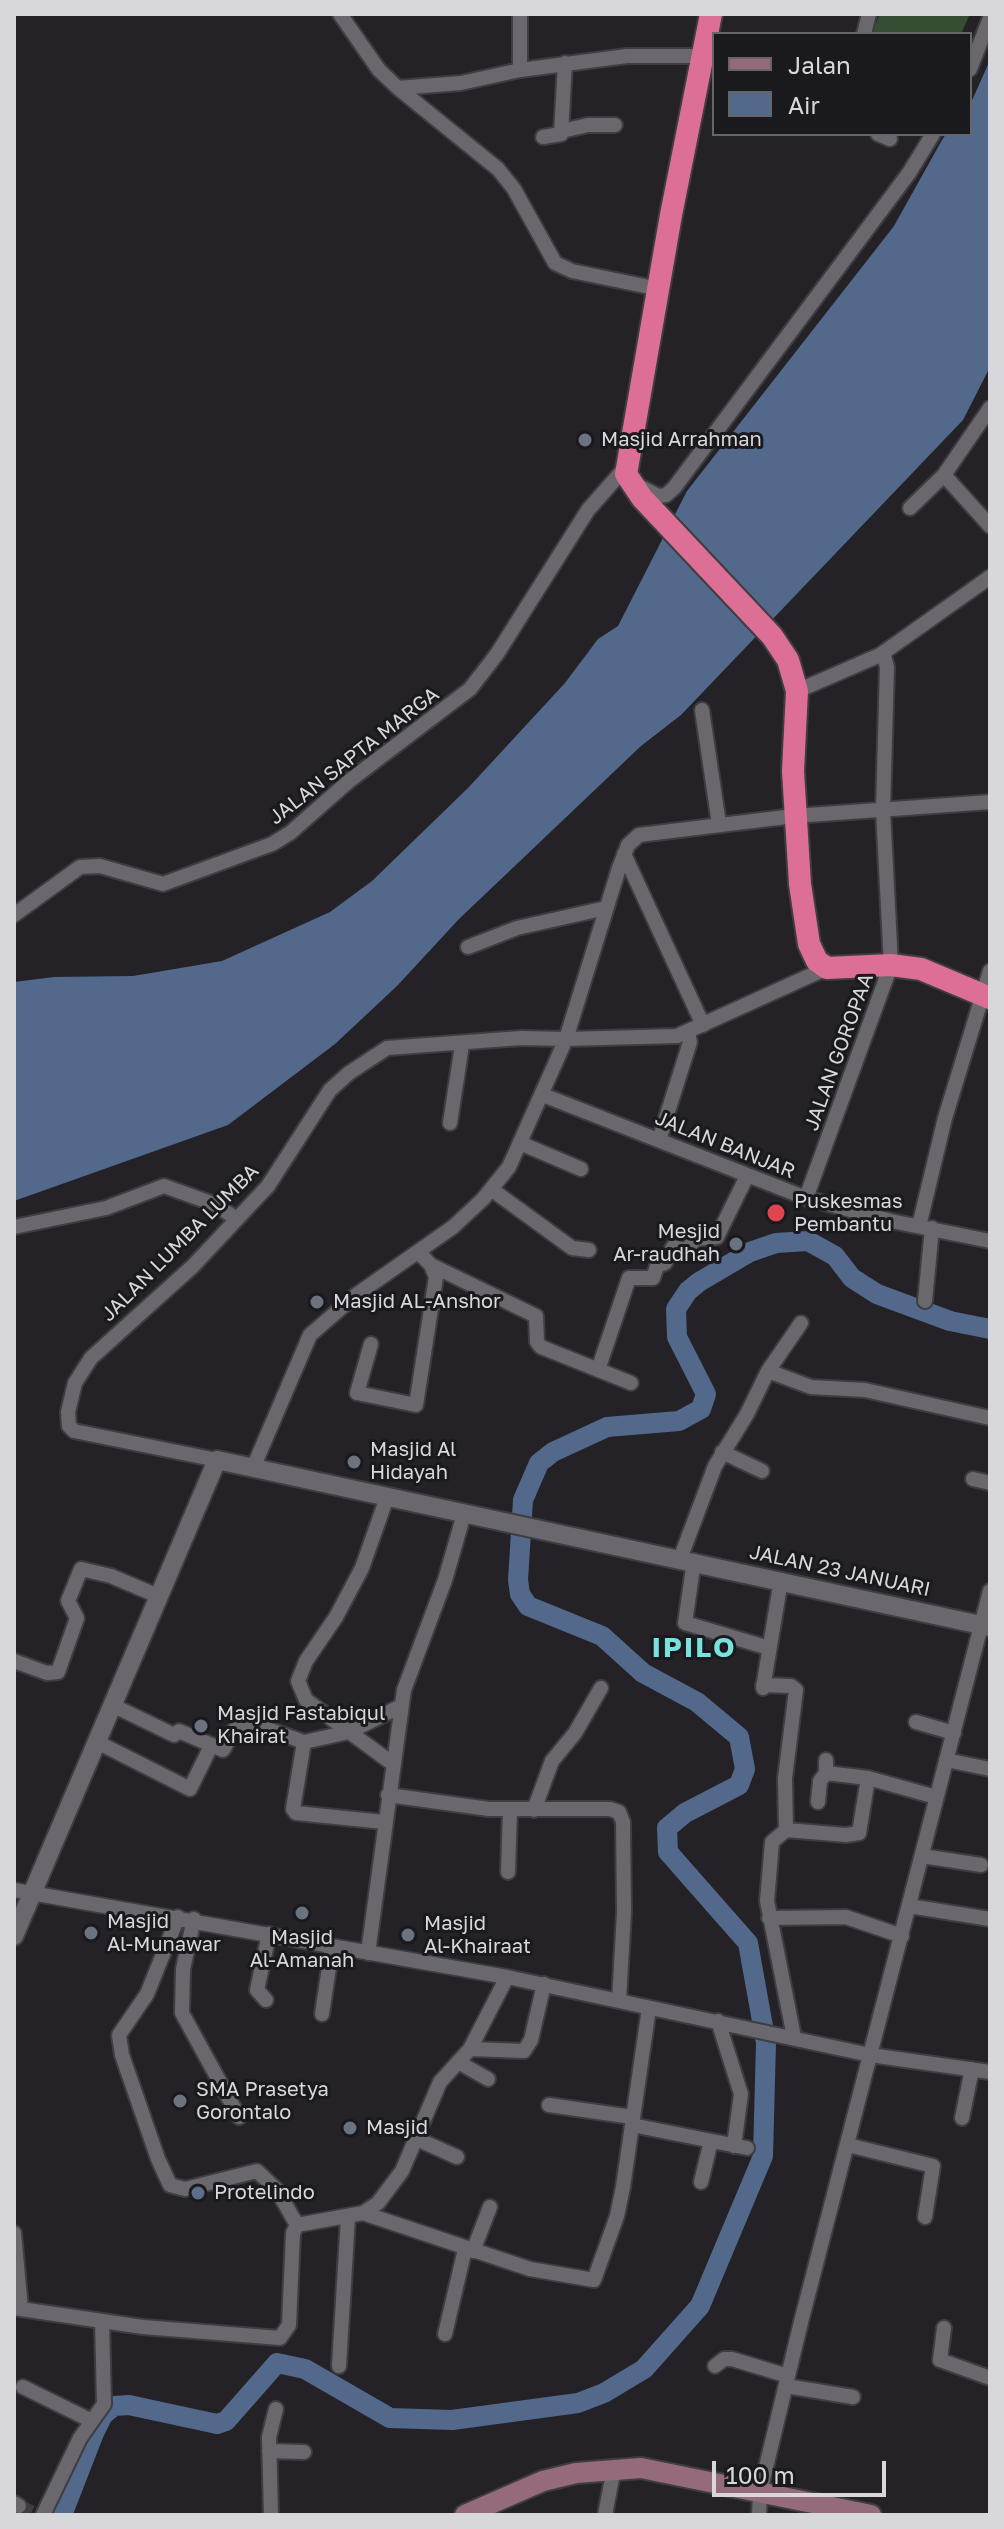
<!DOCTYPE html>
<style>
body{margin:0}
#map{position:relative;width:1004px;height:2529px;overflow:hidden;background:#242227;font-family:"Golos Text",sans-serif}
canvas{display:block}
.frame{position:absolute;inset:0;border:16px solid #d8d7db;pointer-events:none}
.legend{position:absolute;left:712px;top:32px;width:260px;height:104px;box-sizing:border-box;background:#1a191e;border:2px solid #66656a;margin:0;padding:10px 14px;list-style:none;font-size:24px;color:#d8d7db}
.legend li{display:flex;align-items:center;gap:16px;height:40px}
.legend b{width:40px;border:2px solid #66656a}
.scale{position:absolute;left:712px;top:2461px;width:174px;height:36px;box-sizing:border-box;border:4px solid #d8d7db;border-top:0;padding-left:10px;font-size:24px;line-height:28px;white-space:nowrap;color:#d8d7db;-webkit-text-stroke:6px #1a191e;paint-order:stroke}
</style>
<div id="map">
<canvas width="1004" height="2529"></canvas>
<div class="frame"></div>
<ul class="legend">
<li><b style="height:10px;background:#956a7d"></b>Jalan</li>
<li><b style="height:22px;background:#53698c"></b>Air</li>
</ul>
<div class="scale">100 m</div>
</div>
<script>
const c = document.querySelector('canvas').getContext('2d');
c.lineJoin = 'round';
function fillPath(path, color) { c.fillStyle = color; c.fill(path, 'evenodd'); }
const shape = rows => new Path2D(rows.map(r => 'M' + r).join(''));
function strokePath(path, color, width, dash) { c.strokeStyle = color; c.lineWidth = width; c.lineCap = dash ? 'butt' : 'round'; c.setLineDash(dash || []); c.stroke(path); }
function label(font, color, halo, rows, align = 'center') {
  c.font = font + ' "Golos Text",sans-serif'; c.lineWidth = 6; c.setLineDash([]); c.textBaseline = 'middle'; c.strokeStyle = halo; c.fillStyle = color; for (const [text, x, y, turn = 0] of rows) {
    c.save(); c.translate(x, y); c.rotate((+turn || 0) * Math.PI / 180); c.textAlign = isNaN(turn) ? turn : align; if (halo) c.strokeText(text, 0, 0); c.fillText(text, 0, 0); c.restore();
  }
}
fillPath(shape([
 [880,14,970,14,961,34,871,34]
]), '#364c33');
fillPath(shape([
 [990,60,990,367,963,420,681,715,641,746,459,919,397,986,335,1044,228,1125,14,1201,14,982,54,977,133,976,222,961,330,912,372,881,468,788,565,683,598,639,618,626,687,491,894,226,942,140,946,134,970,134,970,105]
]), '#53698c');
strokePath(shape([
 [62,2515,94,2433,103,2415,114,2406,129,2405,217,2424,226,2421,277,2363,305,2369,390,2418,452,2420,578,2403,604,2393,644,2369,700,2306,763,2156,766,2043,748,1943,668,1852,667,1828,685,1813,739,1785,745,1769,739,1737,697,1702,643,1673,602,1636,528,1606,520,1594,518,1580,523,1500,539,1463,553,1452,607,1427,679,1421,701,1409,706,1394,677,1337,676,1309,688,1291,699,1282,750,1252,776,1243,808,1241,835,1256,852,1278,877,1294,950,1321,990,1329]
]), '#53698c', 20);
strokePath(shape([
 [19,2506,36,2515]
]), '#3f3d42', 14, [14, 7]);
const minor = shape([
 [340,14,379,70,398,88,461,83,520,70,627,56,705,56],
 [520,14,520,70],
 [864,34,869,14],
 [970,69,990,18],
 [398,88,498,169,514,189,555,263,572,271,659,289],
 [562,131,588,125,615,125],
 [878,134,890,139],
 [543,137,561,134,565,63],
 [944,475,990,526],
 [639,486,658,496,666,495,674,488,909,173,933,134],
 [910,508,944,475,990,408],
 [797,691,880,655,990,577],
 [702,710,719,824],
 [624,854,703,1025],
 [14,915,80,867,100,866,163,884,272,844,290,833,349,781,470,689,497,654,588,510,625,468],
 [468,947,517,928,606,908],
 [543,1095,806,1198,891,1221,990,1241],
 [450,1123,462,1045],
 [659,1140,690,1042,688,1032],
 [520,1143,581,1169],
 [491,1189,572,1248,589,1250],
 [806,1198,891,965,883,810,887,667,884,656,880,655],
 [919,1226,945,1118,990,971],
 [14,1227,106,1208,164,1186,214,1204,237,1219],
 [431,1265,536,1316,537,1342,541,1347,631,1383],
 [925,1301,932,1228],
 [371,1344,357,1393,416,1405,436,1277,431,1265,419,1253],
 [598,1370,629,1278,653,1278,657,1266,665,1263,673,1247,687,1250,695,1239,717,1237,747,1176],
 [768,1371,801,1323],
 [722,1452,762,1471],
 [217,1460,74,1431,69,1426,68,1412,75,1383,91,1358,193,1266,268,1186,330,1090,349,1073,387,1048,521,1038,566,1039,619,868,628,845,639,835,794,816,990,802],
 [253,1468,310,1335,356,1295,453,1227,483,1199,509,1167,566,1039,677,1036,827,968],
 [973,1479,990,1483],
 [387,1497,362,1568,336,1617,306,1661,298,1681,306,1700,393,1764],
 [680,1559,715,1466,747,1414,768,1371,811,1387,865,1390,990,1418],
 [694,1561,685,1623,769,1648],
 [14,1661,47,1673,58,1672,77,1618,68,1601,81,1569,111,1576,158,1596],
 [763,1685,791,1686,796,1690,785,1778,786,1831],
 [763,1688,781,1580],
 [112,1705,174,1735,179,1731,223,1750,234,1730,251,1723,304,1742,349,1732,401,1706],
 [916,1722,954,1733],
 [97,1742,190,1789,211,1746],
 [304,1742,293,1809,296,1813,384,1822],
 [826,1760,826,1773,868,1778,936,1797],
 [946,1760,990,1769],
 [388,1795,489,1809,610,1809,619,1812,623,1822,624,1912,619,2001],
 [818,1802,820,1781,826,1773],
 [534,1810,552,1761,575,1733,601,1688],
 [922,1856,981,1865],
 [508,1872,510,1810],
 [14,1890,507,1977,870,2055,990,2072],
 [909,1906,990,1919],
 [178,1917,147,1994,119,2035,122,2055,158,2159,170,2185,185,2189,257,2171,277,2190,297,2225],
 [769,1918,846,1917,902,1936],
 [194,1919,183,1969,182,2013,239,2117],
 [368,1953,404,1690,445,1580,464,1514],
 [266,2000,257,1990,269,1934],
 [322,2014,332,1947],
 [718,2021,741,2094,734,2146],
 [794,2037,767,1901,772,1842,786,1830,846,1835,859,1833,868,1778],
 [470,2049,524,2051,531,2040,544,1984],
 [458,2062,488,2079],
 [549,2105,632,2117],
 [962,2118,972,2069],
 [632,2125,747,2148],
 [417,2139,457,2157],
 [848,2145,933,2166,925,2217],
 [701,2182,711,2141],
 [363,2213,378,2203,402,2171,440,2082,470,2049,507,1977],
 [14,2233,21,2309],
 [473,2251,490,2207],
 [14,2308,143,2327,280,2338,289,2325,293,2233,297,2225,363,2213,530,2269,594,2280,617,2216,623,2187,649,2008],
 [944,2328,940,2360,990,2378],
 [445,2334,465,2249],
 [339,2366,348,2217],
 [715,2366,724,2359,732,2359,788,2376],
 [786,2386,853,2397],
 [23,2387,92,2421],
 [269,2451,304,2452],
 [14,2503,19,2506],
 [43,2515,80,2438,104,2404,102,2321],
 [271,2515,269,2437,276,2409],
 [605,2515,614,2468],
 [759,2515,760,2492,801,2322,990,1591]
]);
const tertiary = shape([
 [14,1936,217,1460,990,1627]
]);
const secondary = shape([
 [465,2515,543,2481,576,2473,641,2468,871,2515]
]);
const trunk = shape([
 [711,14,671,215,626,474,642,498,772,636,788,660,797,691,793,771,800,884,809,944,817,961,827,968,891,965,921,969,990,998]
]);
strokePath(minor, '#3e3d41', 18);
strokePath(tertiary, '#3e3d41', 22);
strokePath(secondary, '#3e3d41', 24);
strokePath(trunk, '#3e3d41', 26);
strokePath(minor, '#6a686e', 14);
strokePath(tertiary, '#6a686e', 18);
strokePath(secondary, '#956a7d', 20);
strokePath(trunk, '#dd6e96', 22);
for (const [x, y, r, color] of [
 [585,440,8,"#6b7280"],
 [776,1213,10,"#e0444e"],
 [736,1244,8,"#6b7280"],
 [317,1302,8,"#6b7280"],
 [354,1462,8,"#6b7280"],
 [201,1726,8,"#6b7280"],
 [302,1913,8,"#6b7280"],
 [91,1933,8,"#6b7280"],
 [408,1935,8,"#6b7280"],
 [180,2101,8,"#6b7280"],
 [350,2128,8,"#6b7280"],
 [198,2193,8,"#5c6f8a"]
]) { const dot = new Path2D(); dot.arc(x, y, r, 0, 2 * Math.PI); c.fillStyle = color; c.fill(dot); strokePath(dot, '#1a191e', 3); }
label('20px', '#d8d7db', '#1a191e', [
 ["Masjid Arrahman",601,440],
 ["Puskesmas",794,1202],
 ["Pembantu",794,1225],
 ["Mesjid",720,1232,"right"],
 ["Ar-raudhah",720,1255,"right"],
 ["Masjid AL-Anshor",333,1302],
 ["Masjid Al",370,1450],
 ["Hidayah",370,1473],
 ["Masjid Fastabiqul",217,1714],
 ["Khairat",217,1737],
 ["Masjid",107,1922],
 ["Al-Munawar",107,1945],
 ["Masjid",424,1924],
 ["Al-Khairaat",424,1947],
 ["Masjid",302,1938,"center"],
 ["Al-Amanah",302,1961,"center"],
 ["SMA Prasetya",196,2090],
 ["Gorontalo",196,2113],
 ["Masjid",366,2128],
 ["Protelindo",214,2193]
], 'left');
label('20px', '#d8d7db', '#1a191e', [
 ["JALAN SAPTA MARGA",354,756,-38],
 ["JALAN GOROPAA",839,1052,-70],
 ["JALAN BANJAR",725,1145,22],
 ["JALAN LUMBA LUMBA",180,1243,-45],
 ["JALAN 23 JANUARI",840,1571,12]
]);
c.letterSpacing = '2px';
label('bold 28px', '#78e3de', '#1a191e', [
 ["IPILO",694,1648]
]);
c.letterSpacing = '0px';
</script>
